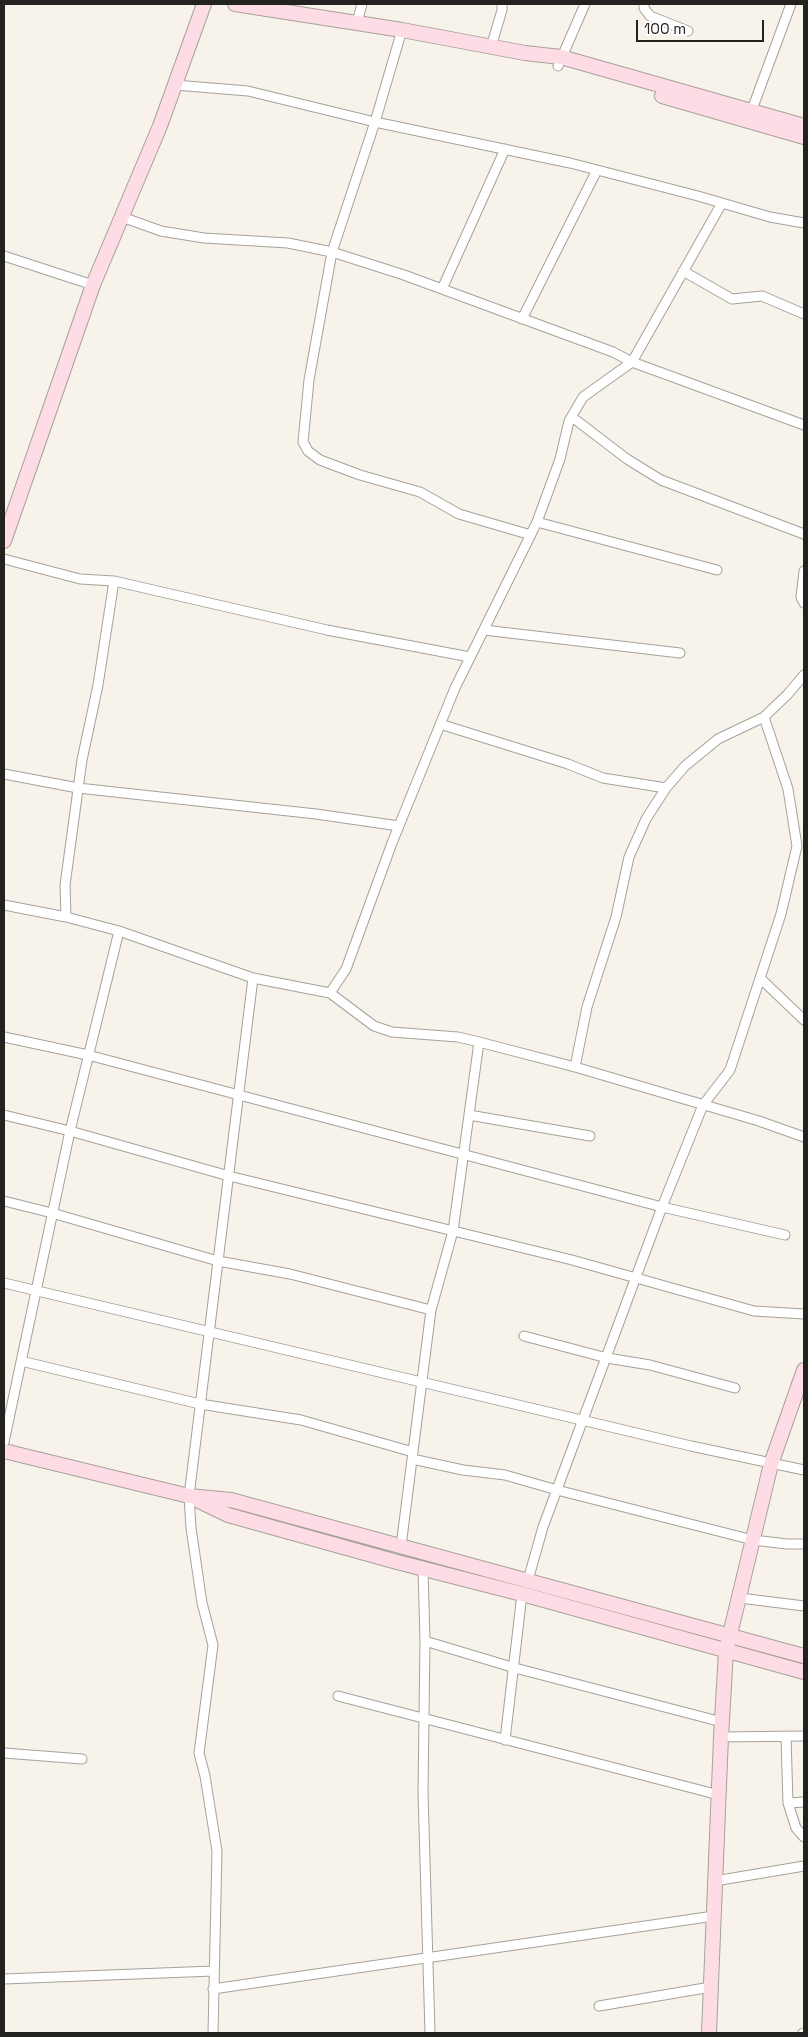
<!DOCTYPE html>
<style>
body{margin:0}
#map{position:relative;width:808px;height:2037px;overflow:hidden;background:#f7f2ea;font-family:"Space Grotesk",sans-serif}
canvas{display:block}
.frame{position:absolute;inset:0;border:5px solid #24221f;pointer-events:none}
.scale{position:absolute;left:636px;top:20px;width:128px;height:22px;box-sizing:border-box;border:2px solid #24221f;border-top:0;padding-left:6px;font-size:15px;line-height:18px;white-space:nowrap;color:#24221f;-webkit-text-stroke:4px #fff;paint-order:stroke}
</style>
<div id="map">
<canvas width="808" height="2037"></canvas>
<div class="frame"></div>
<div class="scale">100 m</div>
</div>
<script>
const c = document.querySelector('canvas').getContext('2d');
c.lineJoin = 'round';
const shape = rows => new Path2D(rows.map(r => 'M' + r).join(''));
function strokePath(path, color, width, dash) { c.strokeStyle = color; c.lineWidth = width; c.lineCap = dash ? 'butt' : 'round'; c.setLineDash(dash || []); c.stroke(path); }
const street = shape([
 [644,4,644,8,650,16,688,31],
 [357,23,362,4],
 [402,30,375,122,332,252,309,380,303,442,308,451,320,460,360,475,420,492,459,514,531,535],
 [491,47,502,10,502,4],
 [558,66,585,4],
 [175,85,248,91,375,122,570,163,698,196,770,217,804,223],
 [750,115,791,4],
 [122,217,161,231,204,238,288,243,332,252,404,275,613,352,632,362,804,425],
 [4,256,93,285],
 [683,271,732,299,762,296,804,314],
 [442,289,505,149],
 [522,319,597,170],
 [572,417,627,459,661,480,804,534],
 [537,522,717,570],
 [4,559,80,579,114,581,327,630,470,657],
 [804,571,801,597,804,603],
 [484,630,680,653],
 [440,724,568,764,603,778,666,788],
 [4,774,78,788,316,814,399,826],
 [4,905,66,917,119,931,253,978,330,993,374,1026,392,1032,458,1037,479,1042,575,1067,759,1121,804,1137],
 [66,917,65,885,82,760,98,685,114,581],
 [760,978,804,1020],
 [330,993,346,969,392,843,455,688,537,522,560,459,569,421,583,397,632,362,722,203],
 [4,1037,88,1055,662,1207,785,1235],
 [575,1067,587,1007,616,917,629,857,646,819,666,788,685,766,718,739,764,717,787,695,804,675],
 [4,1115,70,1131,229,1176,572,1260,754,1311,804,1314],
 [469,1115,590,1136],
 [4,1201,52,1213,218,1261,290,1274,431,1310],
 [4,1283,691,1446,804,1470],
 [524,1336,607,1358,650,1365,735,1388],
 [21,1361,200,1404,301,1420,413,1452],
 [4,1442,70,1131,119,931],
 [412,1459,463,1470,505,1475,557,1490,753,1540,787,1544,804,1544],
 [401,1546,431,1310,453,1231,479,1042],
 [423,1569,425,1641,423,1792,430,2033],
 [528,1580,543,1527,662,1207,703,1105,730,1070,781,914,797,846,788,789,764,717],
 [740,1598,804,1606],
 [425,1641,515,1668,722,1722],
 [338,1696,719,1795],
 [786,1736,788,1803,796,1828,804,1837],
 [721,1737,804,1736],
 [505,1740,522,1594],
 [4,1753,82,1759],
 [788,1803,804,1802],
 [715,1881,804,1866],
 [4,1979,214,1971],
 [213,1989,714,1916],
 [599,2006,711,1987],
 [213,2033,217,1851,205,1776,199,1753,213,1645,202,1603,191,1528,189,1496,253,978],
 [803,2033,804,2033]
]);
const secondary = shape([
 [235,4,402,30,525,53,561,57,804,126],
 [662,96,804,137],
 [4,541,93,285,160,126,204,4],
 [4,1451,189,1496,231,1500,804,1656],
 [199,1501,228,1515,397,1562,522,1594,804,1672],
 [709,2033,721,1737,726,1651,771,1464,804,1370]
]);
strokePath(street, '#a7a19a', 11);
strokePath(secondary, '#a7a19a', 16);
strokePath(street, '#fff', 9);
strokePath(secondary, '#fedce6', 14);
</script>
